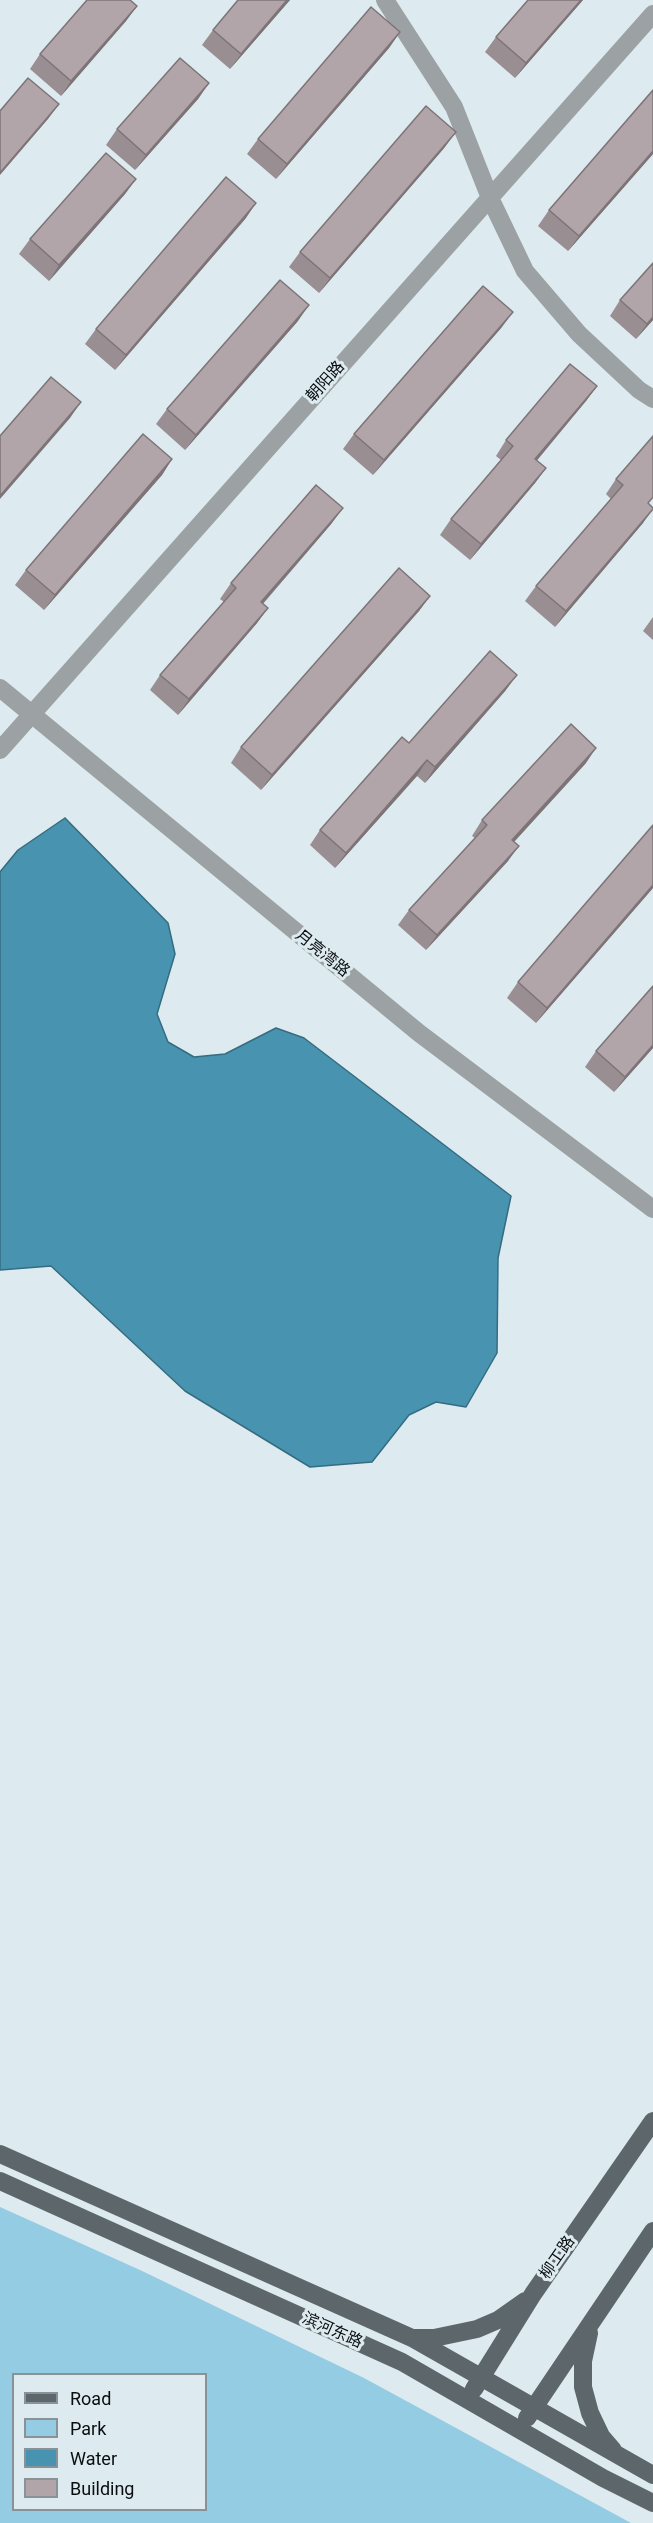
<!DOCTYPE html>
<meta charset="utf-8">
<style>
body{margin:0}
#map{position:relative;width:653px;height:2523px;overflow:hidden;background:#ddeaf0;font-family:Roboto,sans-serif}
canvas{display:block}
.legend{position:absolute;left:12px;top:2373px;width:195px;height:138px;box-sizing:border-box;background:#ddeaf0;border:2px solid #899296;margin:0;padding:8px 10px;list-style:none;font-size:18px;color:#0a0e10}
.legend li{display:flex;align-items:center;gap:12px;height:30px}
.legend b{width:30px;border:2px solid #899296}
</style>
<div id="map">
<canvas width="653" height="2523"></canvas>
<ul class="legend">
<li><b style="height:8px;background:#5d676b"></b>Road</li>
<li><b style="height:16px;background:#94cce3"></b>Park</li>
<li><b style="height:16px;background:#4894b0"></b>Water</li>
<li><b style="height:16px;background:#b2a5aa"></b>Building</li>
</ul>
</div>
<script>
const c = document.querySelector('canvas').getContext('2d');
c.lineJoin = 'round';
function fillPath(path, color) { c.fillStyle = color; c.fill(path, 'evenodd'); }
const shape = rows => new Path2D(rows.map(r => 'M' + r).join(''));
function strokePath(path, color, width, dash) { c.strokeStyle = color; c.lineWidth = width; c.lineCap = dash ? 'butt' : 'round'; c.setLineDash(dash || []); c.stroke(path); }
function label(font, color, halo, rows, align = 'center') {
  c.font = font + ' Roboto,"Noto Sans SC",sans-serif'; c.lineWidth = 6; c.setLineDash([]); c.textBaseline = 'middle'; c.strokeStyle = halo; c.fillStyle = color; for (const [text, x, y, turn = 0] of rows) {
    c.save(); c.translate(x, y); c.rotate((+turn || 0) * Math.PI / 180); c.textAlign = isNaN(turn) ? turn : align; if (halo) c.strokeText(text, 0, 0); c.fillText(text, 0, 0); c.restore();
  }
}
fillPath(shape([
 [0,2207,140,2270,364,2378,631,2523,0,2523],
 [14,2374,206,2374,206,2510,14,2510]
]), '#94cce3');
const water = shape([
 [65,818,168,923,175,954,157,1014,168,1042,194,1057,225,1054,276,1028,304,1038,511,1196,498,1258,497,1353,466,1407,436,1402,409,1415,372,1462,310,1467,185,1391,51,1266,0,1270,0,872,18,850,65,818]
]);
fillPath(water, '#4894b0');
strokePath(water, '#356c80', 1.5);
strokePath(shape([
 [385,0,454,107,490,198,525,271,579,334,639,390,653,399],
 [0,688,419,1033,653,1209],
 [0,750,653,14]
]), '#9ca1a3', 18);
strokePath(shape([
 [0,2154,412,2338,653,2475],
 [0,2181,402,2362,603,2478,653,2503],
 [589,2333,583,2361,583,2387,590,2413,601,2436,613,2450],
 [412,2338,434,2338,477,2329,498,2320,525,2301],
 [474,2389,533,2294,653,2121],
 [527,2418,653,2231]
]), '#5d676b', 18);
fillPath(shape([
 [238,0,290,0,230,69,202,45,213,30],
 [528,0,583,0,515,78,485,52,496,37],
 [137,6,126,21,61,96,30,69,40,54],
 [400,32,389,48,276,179,247,154,258,139],
 [209,83,198,99,135,170,106,145,117,129],
 [445,147,319,293,289,267,300,252],
 [653,154,568,251,538,226,549,210],
 [136,179,125,194,49,281,19,254,30,239],
 [246,218,115,370,85,344,96,329],
 [620,300,653,320,636,339,610,316],
 [298,321,185,450,156,424,167,409],
 [502,327,373,475,343,449,354,434],
 [597,386,586,401,536,460,546,468,535,483,470,560,440,535,451,519,501,460,496,456,506,440],
 [172,459,162,475,44,610,15,585,26,570],
 [616,479,649,504,643,523,555,627,525,601,536,586,611,499,606,494],
 [332,523,263,604,268,608,257,623,178,715,150,690,160,675,224,602,220,599,231,583],
 [430,596,419,611,261,790,231,763,241,747],
 [653,617,653,640,643,631],
 [506,690,425,783,417,776,335,868,310,845,320,830,409,743],
 [586,763,514,842,508,861,426,950,398,925,409,910,475,838,472,836,482,820],
 [653,888,536,1023,507,998,518,982],
 [653,1048,614,1092,585,1067,596,1051]
]), '#998e92');
fillPath(shape([
 [287,0,290,0,230,69,241,54],
 [581,0,583,0,515,78,526,63],
 [137,6,126,21,61,96,71,81],
 [400,32,389,48,276,179,287,164],
 [209,83,198,99,135,170,146,155],
 [59,104,48,119,0,175,0,173],
 [456,132,445,147,319,293,330,278],
 [653,151,653,154,568,251,579,236],
 [136,179,125,194,49,281,59,265],
 [256,203,246,218,115,370,126,355],
 [309,305,298,321,185,450,196,435],
 [513,312,502,327,373,475,384,460],
 [653,317,653,320,636,339,647,324],
 [597,386,586,401,525,475,535,459],
 [81,402,70,418,0,499,0,496],
 [172,459,162,475,44,610,55,595],
 [546,468,535,483,470,560,481,544],
 [343,508,332,523,251,617,261,602],
 [653,509,643,523,555,627,566,611],
 [430,596,419,611,261,790,272,775],
 [268,608,257,623,178,715,189,699],
 [517,675,506,690,425,783,435,767],
 [596,748,586,763,502,855,512,840],
 [427,760,417,776,335,868,346,853],
 [519,846,508,861,426,950,437,935],
 [653,885,653,888,536,1023,547,1008],
 [653,1045,653,1048,614,1092,625,1077]
]), '#7d7477');
const building = shape([
 [87,0,130,0,137,6,71,81,40,54,87,0],
 [238,0,287,0,241,54,213,30,238,0],
 [528,0,581,0,526,63,496,37,528,0],
 [371,7,400,32,287,164,258,139,371,7],
 [180,58,209,83,146,155,117,129,180,58],
 [28,78,59,104,0,173,0,111,28,78],
 [653,90,653,151,579,236,549,210,653,90],
 [426,106,456,132,330,278,300,252,426,106],
 [106,153,136,179,59,265,30,239,106,153],
 [226,177,256,203,126,355,96,329,226,177],
 [653,263,653,317,647,324,620,300,653,263],
 [280,280,309,305,196,435,167,409,280,280],
 [483,286,513,312,384,460,354,434,483,286],
 [570,364,597,386,535,459,546,468,481,544,451,519,513,446,506,440,570,364],
 [51,377,81,402,0,496,0,436,51,377],
 [143,434,172,459,55,595,26,570,143,434],
 [653,436,653,497,648,503,653,508,653,509,566,611,536,586,623,485,616,479,653,436],
 [316,485,343,508,261,602,268,608,189,699,160,675,236,588,231,583,316,485],
 [399,568,430,596,272,775,241,747,399,568],
 [490,651,517,675,435,767,427,760,346,853,320,830,402,737,409,743,490,651],
 [571,724,596,748,512,840,519,846,437,935,409,910,487,825,482,820,571,724],
 [653,825,653,885,547,1008,518,982,653,825],
 [653,986,653,1045,625,1077,596,1051,653,986]
]);
fillPath(building, '#b2a5aa');
strokePath(building, '#7d7477', 1.5);
label('16px', '#0a0e10', '#ddeaf0', [
 ["朝阳路",326,382,-48],
 ["月亮湾路",322,954,39],
 ["柳工路",558,2258,-55],
 ["滨河东路",332,2331,24]
]);
</script>
